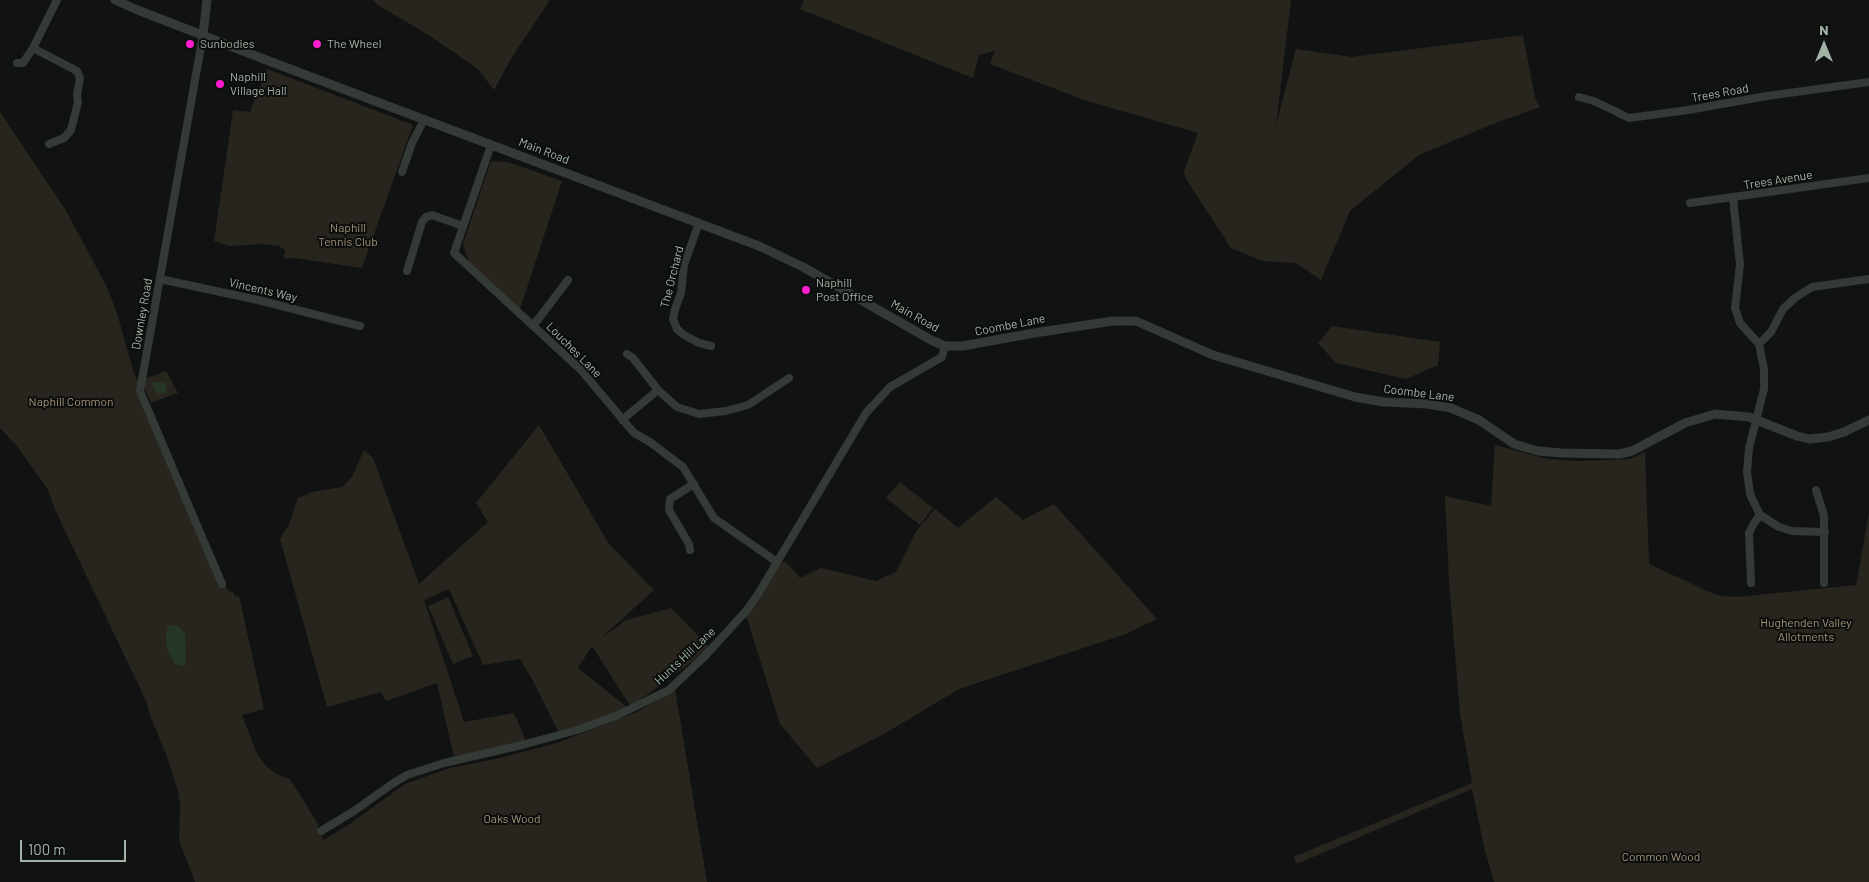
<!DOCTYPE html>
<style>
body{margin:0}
#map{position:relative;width:1869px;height:882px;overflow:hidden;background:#111312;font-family:Barlow,sans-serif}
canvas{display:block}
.north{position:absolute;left:1799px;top:20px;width:50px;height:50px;-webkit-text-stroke:4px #0c0e0d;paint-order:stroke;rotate:0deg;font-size:14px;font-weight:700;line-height:20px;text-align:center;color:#a1b5a6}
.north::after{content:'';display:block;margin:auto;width:18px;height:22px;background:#a1b5a6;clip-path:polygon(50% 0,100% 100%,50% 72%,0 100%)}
.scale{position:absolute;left:20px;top:840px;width:106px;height:22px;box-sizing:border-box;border:2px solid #a1b5a6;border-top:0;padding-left:6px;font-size:15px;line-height:18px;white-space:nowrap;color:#a1b5a6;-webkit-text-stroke:4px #0c0e0d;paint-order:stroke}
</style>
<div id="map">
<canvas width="1869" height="882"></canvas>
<div class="north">N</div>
<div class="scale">100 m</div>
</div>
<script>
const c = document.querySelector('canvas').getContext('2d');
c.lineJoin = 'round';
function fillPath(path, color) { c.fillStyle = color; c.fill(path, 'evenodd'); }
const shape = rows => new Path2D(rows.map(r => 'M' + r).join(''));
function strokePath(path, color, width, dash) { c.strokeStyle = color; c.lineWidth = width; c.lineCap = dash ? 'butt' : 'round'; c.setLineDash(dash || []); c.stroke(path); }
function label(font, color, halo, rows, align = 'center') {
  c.font = font + ' Barlow,sans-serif'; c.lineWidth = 4; c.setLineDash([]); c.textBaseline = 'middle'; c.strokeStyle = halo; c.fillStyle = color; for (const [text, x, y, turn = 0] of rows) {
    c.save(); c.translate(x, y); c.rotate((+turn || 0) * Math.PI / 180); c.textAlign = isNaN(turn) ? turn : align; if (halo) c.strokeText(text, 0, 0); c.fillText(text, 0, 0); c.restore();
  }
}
fillPath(shape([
 [373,0,550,0,512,57,494,90,478,69,427,34,376,4],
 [804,0,1291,0,1276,125,1296,49,1352,57,1523,35,1535,98,1540,107,1493,124,1419,155,1350,211,1321,280,1296,263,1263,261,1231,248,1186,179,1184,171,1198,133,1087,101,990,64,995,51,979,55,973,78,800,9],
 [267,69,413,125,362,268,295,258,284,259,285,250,279,246,262,244,230,246,214,241,233,110,250,112],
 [0,112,65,209,106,285,117,313,133,370,163,435,227,590,234,593,235,597,239,596,264,709,242,715,257,754,267,767,278,775,290,779,318,824,318,829,324,840,351,823,405,784,450,768,500,758,557,743,637,712,675,689,707,882,195,882,179,840,180,805,178,791,166,754,149,713,147,703,56,512,47,488,16,445,0,428],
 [491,161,508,162,562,181,520,309,469,262,463,244],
 [1332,326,1440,342,1438,365,1406,379,1336,363,1318,343],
 [166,371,178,393,151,403,144,387,145,379],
 [539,425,609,544,654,590,600,639,626,620,671,608,710,648,631,707,592,646,578,668,628,708,559,733,533,681,520,659,483,665,449,589,424,600,464,722,514,713,526,741,454,757,437,683,386,701,381,692,327,707,280,539,289,524,298,498,312,492,342,487,352,477,364,450,373,458,419,584,488,522,476,503],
 [1495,445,1547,459,1580,461,1631,459,1645,452,1649,564,1716,595,1736,597,1856,585,1869,513,1869,882,1494,882,1484,847,1472,789,1297,864,1293,857,1472,783,1460,714,1449,580,1445,496,1491,506],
 [900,482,933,508,920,525,886,498],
 [996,497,1023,520,1054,504,1157,619,1126,634,959,689,884,734,817,768,780,724,746,615,781,562,786,562,800,578,821,568,876,581,896,572,916,531,935,509,958,528],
 [448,597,473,656,453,664,428,606]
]), '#28251f');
fillPath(shape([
 [154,382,165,383,167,393,160,394,155,392,152,384],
 [168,625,178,626,185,634,186,660,184,666,175,664,167,649,166,636]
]), '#273727');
strokePath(shape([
 [203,35,140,391,222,584],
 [33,48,77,71,80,78,77,95,78,102,71,130,64,138,49,144],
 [17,63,23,63,33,48,57,0],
 [1579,97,1594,101,1629,118,1688,110,1767,96,1869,82],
 [491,145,454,253,581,370,634,433,650,442,683,467,714,518,777,562],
 [402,172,412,143,424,120],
 [1733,198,1740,265,1735,308,1740,323,1759,344,1764,369,1764,389,1749,448,1747,472,1750,494,1760,515,1754,523,1749,533,1751,583],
 [1690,203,1869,178],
 [699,223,684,265,681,293,675,309,673,319,677,329,684,335,699,343,711,346],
 [407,271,422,222,426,217,432,215,463,226],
 [160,279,258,300,360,326],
 [533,326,568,280],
 [1759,344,1771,332,1783,309,1795,298,1812,287,1869,279],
 [627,354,633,358,658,390],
 [622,420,658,390,677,407,699,414,726,411,748,405,789,378],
 [1816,490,1824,516,1824,583],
 [1760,515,1779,527,1792,531,1825,532],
 [690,550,689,544,669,510,670,499,694,484],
 [321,831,354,811,392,784,407,775,444,763,522,745,577,730,616,716,669,690,705,656,746,611,758,594,866,413,890,387,942,357,945,346]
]), '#343a36', 8);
strokePath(shape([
 [115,0,135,9,261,58,759,246,803,267,931,340,945,346,963,346,1034,333,1113,321,1136,321,1213,355,1355,397,1384,402,1427,404,1451,408,1479,420,1514,444,1538,451,1562,453,1619,454,1632,451,1685,423,1715,414,1749,417,1797,436,1809,439,1828,437,1844,432,1869,420],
 [203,35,207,0]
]), '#343a36', 9);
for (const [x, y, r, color] of [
 [190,44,5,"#fe1ece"],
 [317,44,5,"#fe1ece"],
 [220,84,5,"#fe1ece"],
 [806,290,5,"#fe1ece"]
]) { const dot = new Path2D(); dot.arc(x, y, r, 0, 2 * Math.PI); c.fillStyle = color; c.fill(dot); strokePath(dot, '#0c0e0d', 2); }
label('12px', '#a1b5a6', '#0c0e0d', [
 ["Sunbodies",200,44],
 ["The Wheel",327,44],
 ["Naphill",230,77],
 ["Village Hall",230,91],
 ["Naphill",816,283],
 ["Post Office",816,297]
], 'left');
label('12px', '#a1b5a6', '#0c0e0d', [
 ["Trees Road",1720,93,-10],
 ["Main Road",544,151,21],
 ["Trees Avenue",1778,180,-9],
 ["The Orchard",672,277,-76],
 ["Vincents Way",263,290,13],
 ["Downley Road",142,314,-80],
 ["Main Road",915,316,29],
 ["Coombe Lane",1010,325,-11],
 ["Louches Lane",574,350,45],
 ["Coombe Lane",1419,393,7],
 ["Hunts Hill Lane",685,656,-43]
]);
label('12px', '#a19177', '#0c0e0d', [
 ["Naphill",348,228],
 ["Tennis Club",348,242],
 ["Naphill Common",71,402],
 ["Hughenden Valley",1806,623],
 ["Allotments",1806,637],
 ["Oaks Wood",512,819],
 ["Common Wood",1661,857]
]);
</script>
